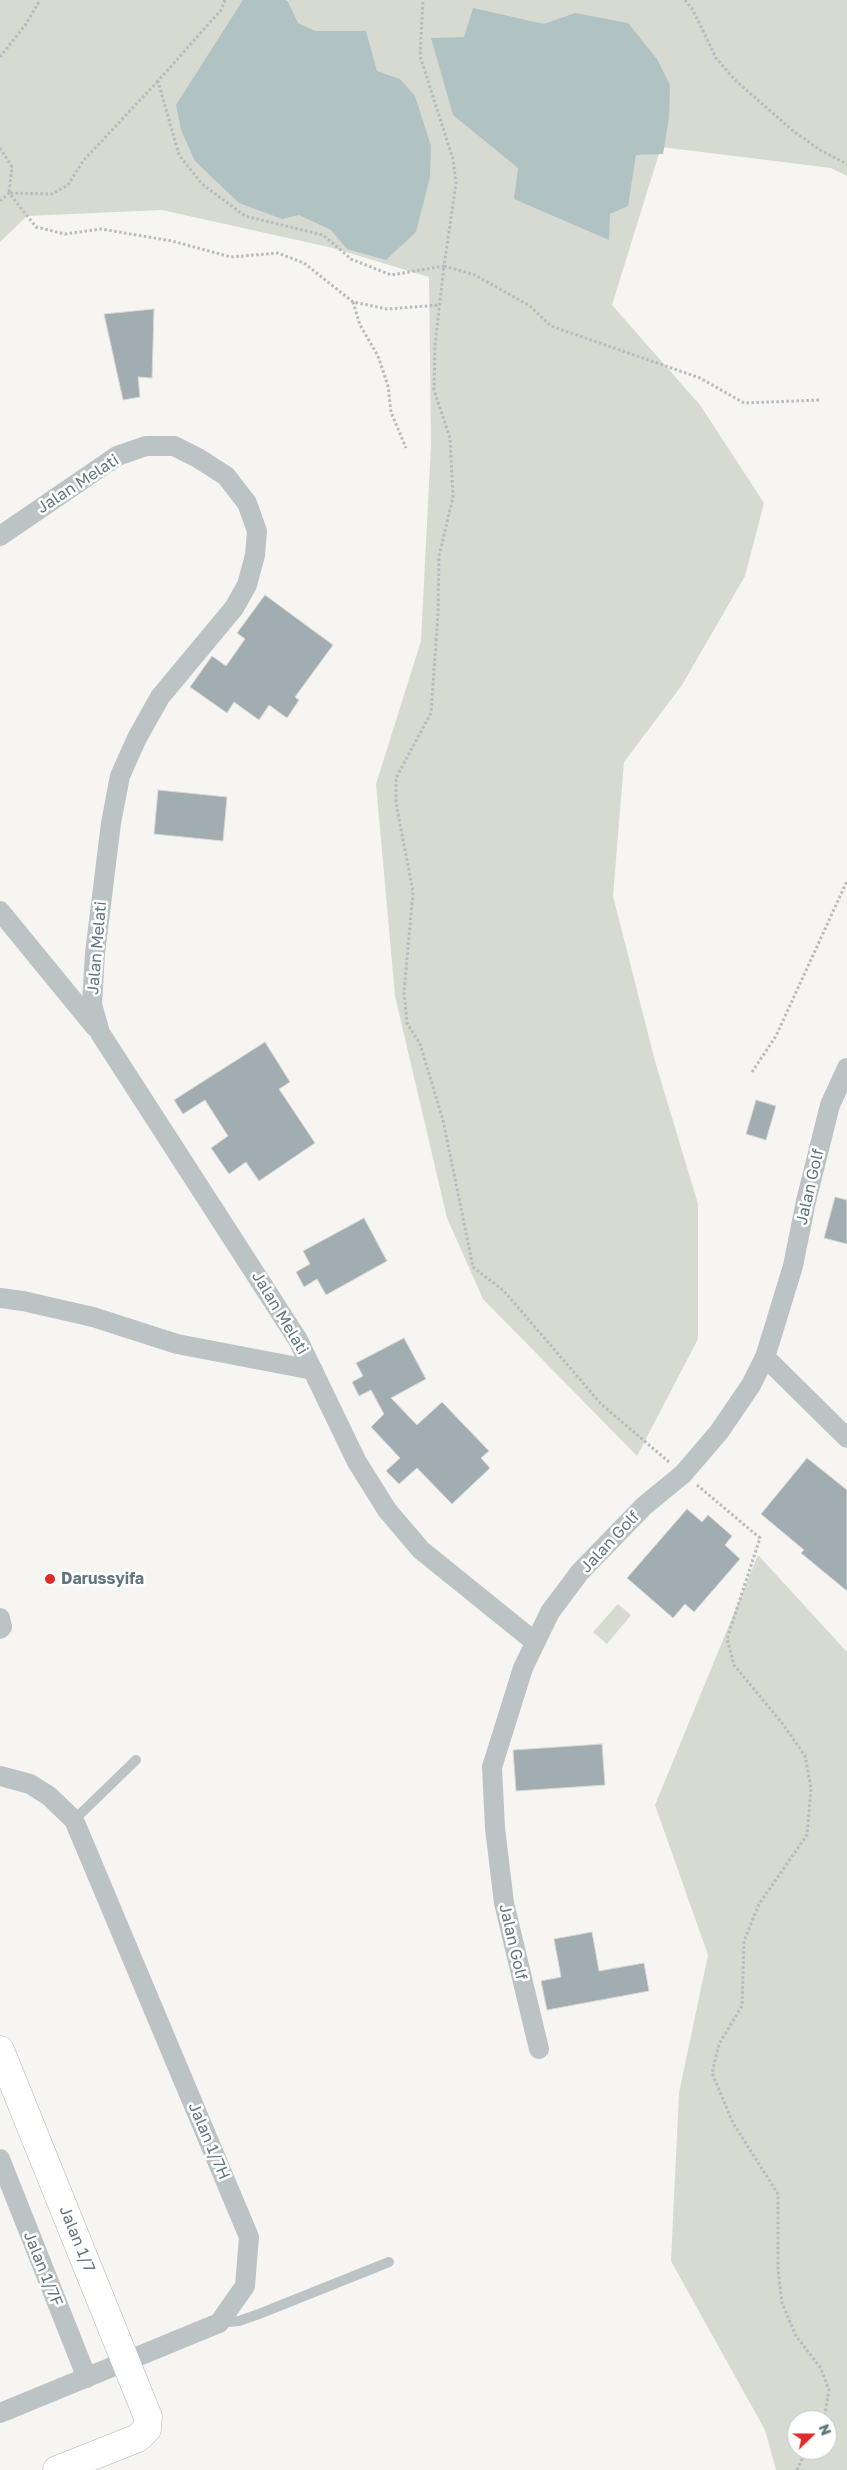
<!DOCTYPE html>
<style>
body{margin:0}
#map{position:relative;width:847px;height:2470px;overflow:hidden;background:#f6f5f2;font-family:"Golos Text",sans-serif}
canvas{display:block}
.north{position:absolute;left:787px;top:2410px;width:50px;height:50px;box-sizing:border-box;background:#fff;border:1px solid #c0c9cb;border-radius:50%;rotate:68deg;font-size:14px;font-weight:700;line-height:20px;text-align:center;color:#61777d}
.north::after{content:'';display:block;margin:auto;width:18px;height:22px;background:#df2d28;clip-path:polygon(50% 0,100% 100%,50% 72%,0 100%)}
</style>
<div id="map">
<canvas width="847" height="2470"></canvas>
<div class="north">N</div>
</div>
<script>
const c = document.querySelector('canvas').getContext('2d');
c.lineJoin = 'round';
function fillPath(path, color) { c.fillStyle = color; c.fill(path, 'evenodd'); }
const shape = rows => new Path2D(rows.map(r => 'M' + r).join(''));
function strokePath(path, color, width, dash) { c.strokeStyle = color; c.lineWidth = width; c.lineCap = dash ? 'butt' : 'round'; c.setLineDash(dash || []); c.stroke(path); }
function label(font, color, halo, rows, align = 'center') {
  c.font = font + ' "Golos Text",sans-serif'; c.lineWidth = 5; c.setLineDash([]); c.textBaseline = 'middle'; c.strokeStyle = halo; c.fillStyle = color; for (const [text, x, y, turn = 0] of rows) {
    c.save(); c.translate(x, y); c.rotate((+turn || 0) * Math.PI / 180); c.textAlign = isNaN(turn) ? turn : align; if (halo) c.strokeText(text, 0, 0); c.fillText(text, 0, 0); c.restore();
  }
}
fillPath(shape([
 [0,0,847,0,847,176,831,168,661,147,612,305,700,405,764,503,745,576,682,685,624,762,613,896,655,1061,698,1204,698,1339,637,1456,483,1299,447,1218,395,996,376,784,421,641,431,445,429,277,333,248,162,210,27,216,0,242],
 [758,1555,847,1652,847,2470,776,2470,765,2430,671,2261,679,2093,708,1955,655,1805],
 [797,2420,827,2420,827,2450,797,2450],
 [618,1604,631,1615,607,1644,593,1632]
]), '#d6dad1');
fillPath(shape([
 [243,0,285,0,288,2,298,23,315,31,366,31,377,71,400,79,415,96,431,146,430,177,416,232,386,260,347,249,331,230,299,215,282,219,239,203,195,161,181,130,176,105],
 [473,8,544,24,575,13,628,23,657,59,670,85,669,118,663,154,636,155,628,206,610,214,609,240,514,199,518,168,453,115,431,38,464,37]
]), '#b1c2c3');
const building = shape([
 [154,309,152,378,138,377,140,397,123,400,104,314,154,309],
 [265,595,333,645,295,697,299,700,287,718,269,705,259,720,234,702,227,713,190,687,212,656,226,666,245,639,237,633,265,595],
 [158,790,227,797,223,841,154,834,158,790],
 [265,1042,290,1082,279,1089,315,1143,259,1181,246,1162,229,1174,211,1148,228,1136,205,1100,183,1114,174,1100,265,1042],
 [756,1100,776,1106,766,1140,746,1134,756,1100],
 [835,1197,847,1200,847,1244,824,1238,835,1197],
 [364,1218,387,1261,326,1295,317,1279,304,1287,296,1272,310,1264,303,1251,364,1218],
 [404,1338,426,1379,391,1398,417,1425,442,1402,489,1451,481,1458,490,1468,452,1504,417,1468,399,1484,386,1471,400,1458,371,1427,384,1414,371,1390,359,1396,352,1382,363,1376,356,1363,404,1338],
 [807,1458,847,1490,847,1591,801,1553,804,1550,761,1514,807,1458],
 [687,1509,702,1522,708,1515,732,1536,725,1545,740,1559,694,1612,685,1604,673,1618,627,1578,687,1509],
 [602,1744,605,1785,516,1791,513,1750,602,1744],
 [592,1932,599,1971,644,1963,649,1991,547,2010,541,1981,561,1977,554,1939,592,1932]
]);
fillPath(building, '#a1adb0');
strokePath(building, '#d7d7d5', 1);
const secondary = shape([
 [0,2050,148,2417,147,2429,138,2438,57,2470]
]);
strokePath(secondary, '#acb5b8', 29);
strokePath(shape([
 [225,0,221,10,158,81,179,155,202,184,245,216,323,235,351,259,391,275,444,266,456,183,453,159,420,56,423,0],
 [685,0,693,10,716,58,735,80,792,130,820,150,847,164],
 [0,57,26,24,40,0],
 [0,148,12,167,9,193,52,194,68,185,83,161,158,81],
 [0,201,9,193,36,227,65,234,101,229,172,241,231,257,278,253,304,263,353,302,387,309,440,305],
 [353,302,360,325,378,356,388,386,391,412,406,448],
 [752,1072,776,1036,847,881],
 [669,1462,601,1404,504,1291,473,1267,443,1120,420,1044,407,1023,404,992,413,892,396,803,396,778,431,713,438,614,439,556,453,497,450,438,434,390,435,345,444,266,475,275,530,306,551,326,700,378,744,403,821,400],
 [697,1485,760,1538,727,1639,734,1665,782,1723,805,1756,811,1788,807,1835,759,1904,744,1941,742,2006,719,2044,712,2073,733,2123,778,2194,778,2269,782,2303,796,2336,820,2367,829,2390,824,2420],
 [797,2470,806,2450]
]), '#b7bbbd', 3, [2.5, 2.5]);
strokePath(shape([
 [74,1820,136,1760],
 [219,2323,239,2321,259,2314,389,2262]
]), '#bcc3c5', 10);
strokePath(shape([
 [0,536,117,456,146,446,174,446,198,458,226,476,247,503,257,531,255,555,247,585,234,608,160,697,137,738,120,776,111,823,95,953,92,1004,100,1033,298,1340,357,1462,387,1510,421,1550,535,1642],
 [0,911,95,1027],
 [0,1298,23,1301,93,1317,177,1344,313,1370],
 [765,1357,847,1438],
 [0,1618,2,1627,0,1629],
 [0,1776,30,1784,49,1796,74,1820,249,2237,245,2286,219,2323,0,2413],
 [539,2049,504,1903,495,1828,492,1767,523,1668,550,1612,580,1572,644,1506,683,1474,719,1432,751,1385,765,1357,775,1325,793,1266,806,1201,830,1105,847,1068],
 [0,2159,87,2378]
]), '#bcc3c5', 20);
strokePath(secondary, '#fff', 28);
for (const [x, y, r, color] of [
 [50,1579,6,"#df2d28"]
]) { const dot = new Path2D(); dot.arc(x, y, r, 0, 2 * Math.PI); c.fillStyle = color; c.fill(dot); strokePath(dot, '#fff', 2); }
label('16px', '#61777d', '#fff', [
 ["Jalan Melati",78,484,-33],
 ["Jalan Melati",97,948,-85],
 ["Jalan Golf",810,1187,-77],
 ["Jalan Melati",280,1313,59],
 ["Jalan Golf",610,1542,-47],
 ["Jalan Golf",513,1942,77],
 ["Jalan 1/7H",209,2141,67],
 ["Jalan 1/7",77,2239,68],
 ["Jalan 1/7F",43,2269,68]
]);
label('bold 16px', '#61777d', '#fff', [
 ["Darussyifa",61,1579]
], 'left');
</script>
